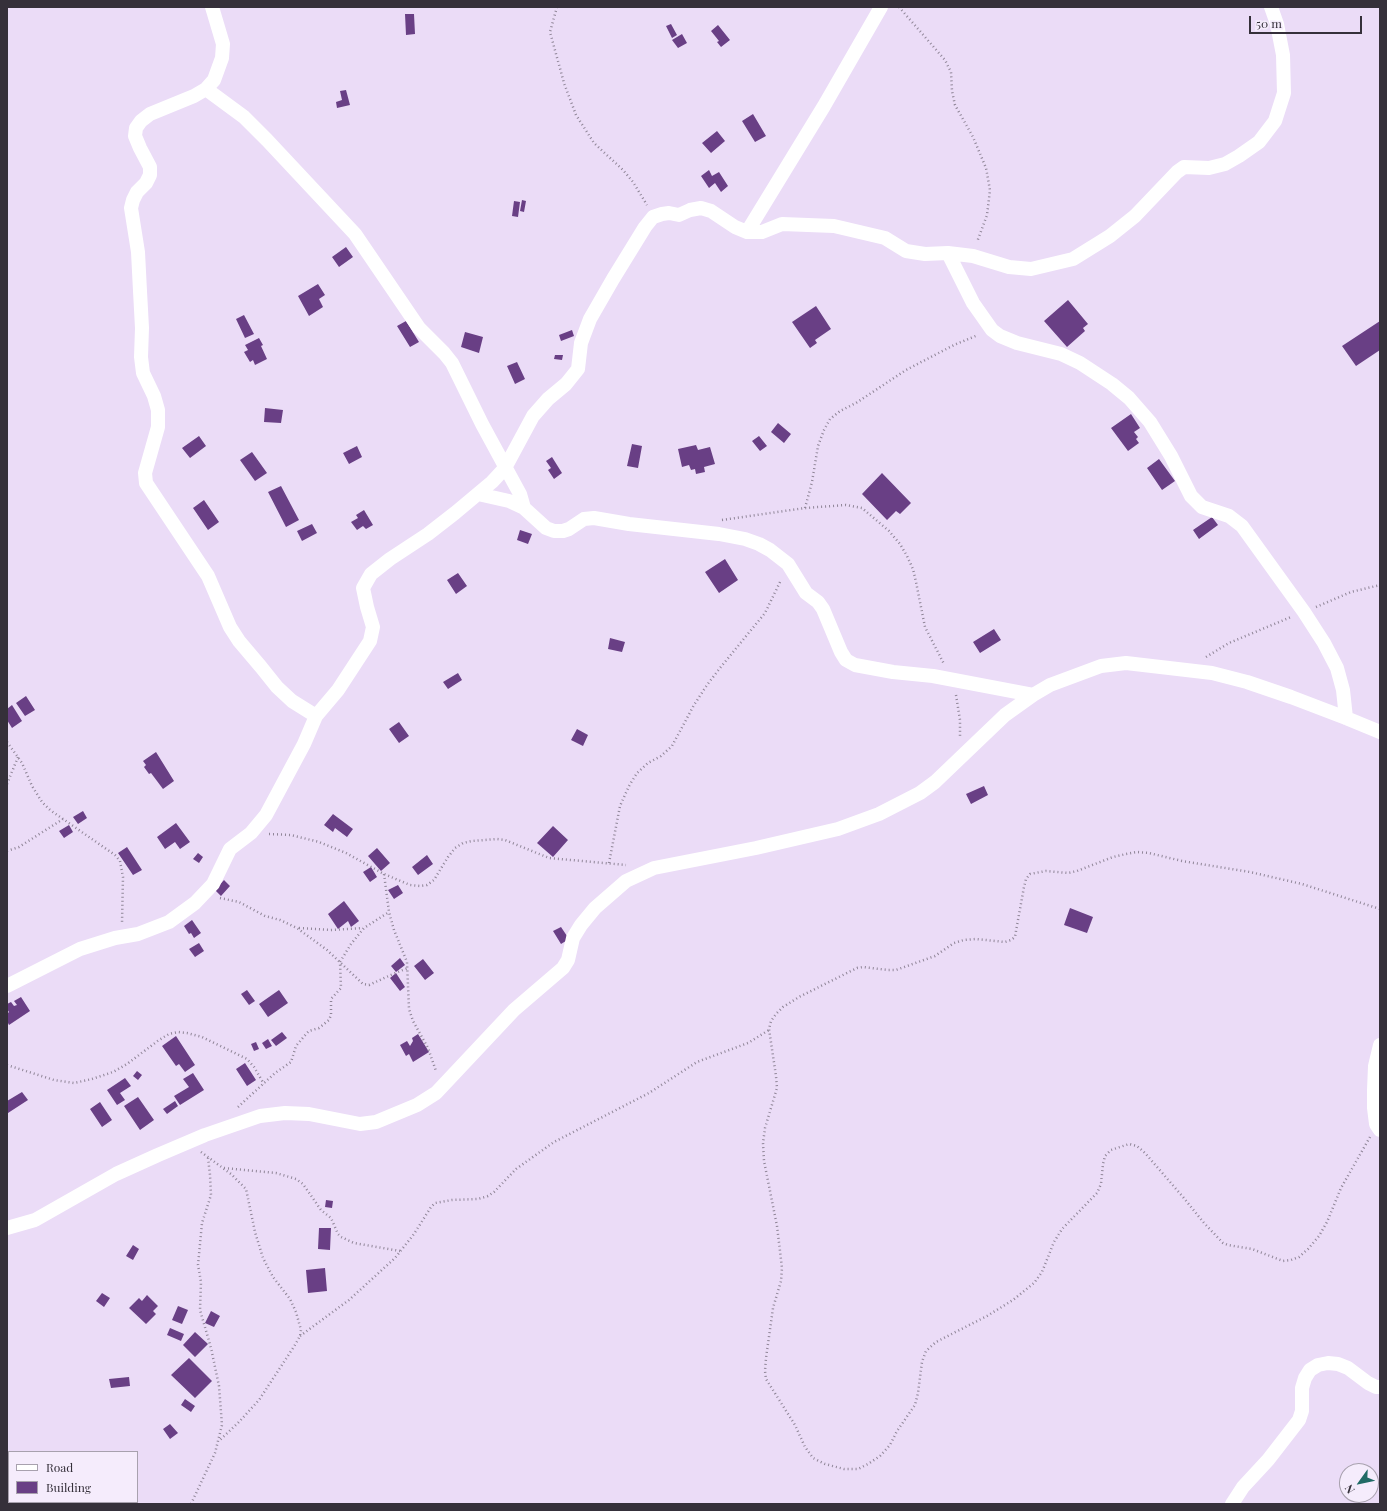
<!DOCTYPE html>
<style>
body{margin:0}
#map{position:relative;width:1387px;height:1511px;overflow:hidden;background:#ebdcf7;font-family:"Playfair Display",serif}
canvas{display:block}
.frame{position:absolute;inset:0;border:8px solid #35303a;pointer-events:none}
.legend{position:absolute;left:8px;top:1451px;width:130px;height:52px;box-sizing:border-box;background:#f5ecfc;border:1px solid #a8a1ae;margin:0;padding:5px 7px;list-style:none;font-size:12px;color:#35303a}
.legend li{display:flex;align-items:center;gap:8px;height:20px}
.legend b{width:20px;border:1px solid #a8a1ae}
.north{position:absolute;left:1339px;top:1463px;width:40px;height:40px;box-sizing:border-box;background:#f5ecfc;border:1px solid #a8a1ae;border-radius:50%;rotate:237deg;font-size:11px;font-weight:700;line-height:16px;text-align:center;color:#35303a}
.north::after{content:'';display:block;margin:auto;width:14px;height:18px;background:#216b66;clip-path:polygon(50% 0,100% 100%,50% 72%,0 100%)}
.scale{position:absolute;left:1249px;top:16px;width:113px;height:18px;box-sizing:border-box;border:2px solid #35303a;border-top:0;padding-left:5px;font-size:12px;line-height:14px;white-space:nowrap;color:#35303a;-webkit-text-stroke:3px #f5ecfc;paint-order:stroke}
</style>
<div id="map">
<canvas width="1387" height="1511"></canvas>
<div class="frame"></div>
<ul class="legend">
<li><b style="height:5px;background:#fff"></b>Road</li>
<li><b style="height:11px;background:#693f85"></b>Building</li>
</ul>
<div class="north">N</div>
<div class="scale">50 m</div>
</div>
<script>
const c = document.querySelector('canvas').getContext('2d');
c.lineJoin = 'round';
function fillPath(path, color) { c.fillStyle = color; c.fill(path, 'evenodd'); }
const shape = rows => new Path2D(rows.map(r => 'M' + r).join(''));
function strokePath(path, color, width, dash) { c.strokeStyle = color; c.lineWidth = width; c.lineCap = dash ? 'butt' : 'round'; c.setLineDash(dash || []); c.stroke(path); }
fillPath(shape([
 [405,14,414,14,415,34,406,35],
 [671,24,677,35,672,38,666,26],
 [718,25,730,40,721,47,717,42,719,41,711,31],
 [682,34,687,43,678,48,672,40],
 [346,90,350,105,337,108,336,102,342,100,340,91],
 [753,114,766,136,755,142,742,121],
 [717,131,725,141,711,153,702,143],
 [709,170,712,176,719,172,728,186,721,192,715,183,709,188,701,176],
 [522,200,526,201,524,212,520,211],
 [514,201,520,202,518,217,512,216],
 [346,247,353,257,339,267,332,257],
 [318,284,325,295,319,299,323,307,309,316,298,296],
 [1068,300,1088,324,1083,328,1085,331,1067,347,1044,321],
 [816,306,831,329,815,340,817,343,810,348,792,322],
 [244,315,254,334,245,338,236,319],
 [406,321,419,342,410,347,397,326],
 [1380,321,1380,350,1356,366,1342,346],
 [572,330,574,336,561,341,559,335],
 [465,332,483,337,479,353,461,347],
 [259,338,263,345,261,346,267,359,255,365,253,360,250,362,244,352,248,350,245,345],
 [555,355,563,355,562,360,554,359],
 [517,362,525,379,515,384,507,366],
 [265,408,283,410,281,423,264,422],
 [1131,414,1140,428,1134,432,1138,437,1136,439,1139,443,1128,451,1111,428],
 [778,423,791,434,784,443,771,432],
 [199,436,206,446,190,458,182,448],
 [759,436,767,446,760,451,752,441],
 [632,444,642,446,638,468,627,466],
 [696,445,698,450,710,447,715,464,704,467,705,472,696,474,695,469,691,470,689,465,682,467,678,449],
 [357,446,362,457,349,464,343,453],
 [252,452,267,473,255,481,240,460],
 [552,457,562,473,554,479,548,470,551,468,546,461],
 [1159,459,1175,481,1162,490,1147,468],
 [882,473,911,503,900,514,896,511,887,520,862,494],
 [281,486,299,520,286,527,268,492],
 [204,500,219,522,208,530,193,508],
 [364,510,373,525,366,529,363,526,357,530,351,522,358,518,356,515],
 [1212,517,1218,525,1199,539,1193,530],
 [312,524,317,533,302,541,297,531],
 [520,530,532,534,528,544,517,540],
 [725,559,738,580,719,593,705,572],
 [458,573,467,586,456,594,447,580],
 [994,629,1001,640,980,653,973,642],
 [610,638,625,642,622,652,608,649],
 [458,673,462,680,448,689,443,682],
 [26,696,35,710,25,716,16,703],
 [12,705,22,721,12,728,7,720,7,709],
 [399,722,409,736,399,743,389,729],
 [577,729,588,735,583,746,571,740],
 [156,752,174,781,163,789,151,773,149,774,144,767,146,765,143,761],
 [984,786,988,795,971,804,966,794],
 [83,811,87,818,78,824,73,817],
 [333,814,353,829,347,837,335,828,333,832,324,825],
 [176,823,190,842,180,849,175,842,165,849,157,837],
 [69,825,73,832,64,838,59,831],
 [553,826,568,840,553,857,537,843],
 [127,847,142,870,133,875,118,853],
 [377,848,390,863,381,871,368,856],
 [198,853,203,857,199,863,193,859],
 [427,855,433,864,418,875,412,867],
 [371,867,377,877,370,882,363,872],
 [224,880,230,886,221,896,215,890],
 [398,885,403,893,394,899,388,890],
 [344,901,359,921,351,927,348,921,338,929,328,914],
 [1070,908,1093,917,1087,933,1064,925],
 [192,920,201,933,194,938,191,933,189,934,184,926],
 [561,927,569,939,561,944,553,931],
 [199,943,204,951,195,957,189,949],
 [400,958,405,965,396,972,391,966],
 [423,959,434,973,425,980,414,966],
 [396,973,405,987,400,991,390,978],
 [247,990,255,1001,249,1005,241,994],
 [279,990,288,1003,268,1017,259,1004],
 [21,997,30,1011,9,1025,7,1021,7,1014,9,1012,7,1009,7,1004,11,1002,14,1006,17,1005,14,1001],
 [282,1032,287,1038,276,1046,271,1040],
 [418,1034,429,1052,413,1062,409,1054,406,1056,400,1045,407,1041,410,1046,413,1041,412,1038],
 [176,1036,195,1065,185,1072,179,1064,176,1066,162,1046],
 [268,1039,272,1046,266,1049,262,1043],
 [256,1042,259,1049,254,1051,251,1044],
 [245,1063,256,1080,247,1086,236,1069],
 [137,1071,142,1075,138,1080,133,1076],
 [193,1073,204,1090,180,1105,174,1096,189,1087,183,1079],
 [125,1078,131,1086,120,1093,125,1100,117,1105,107,1090],
 [22,1092,28,1100,8,1113,7,1111,7,1101],
 [138,1097,154,1120,140,1130,124,1106],
 [175,1101,178,1106,167,1114,163,1109],
 [100,1102,112,1120,102,1127,90,1109],
 [326,1200,333,1201,332,1208,325,1207],
 [319,1228,331,1228,330,1250,318,1249],
 [133,1245,139,1249,133,1260,126,1256],
 [325,1268,327,1291,308,1293,306,1270],
 [102,1293,110,1298,104,1307,96,1301],
 [147,1295,158,1306,153,1311,156,1314,146,1324,129,1308,139,1298,142,1301],
 [178,1306,188,1310,182,1324,172,1320],
 [211,1311,220,1316,214,1327,205,1323],
 [170,1328,184,1334,181,1341,167,1335],
 [195,1332,208,1344,195,1357,183,1345],
 [189,1358,212,1381,195,1398,171,1375],
 [129,1377,130,1386,111,1388,109,1379],
 [185,1399,195,1406,191,1412,181,1405],
 [170,1424,178,1433,170,1439,163,1429]
]), '#693f85');
strokePath(shape([
 [557,7,550,32,564,83,576,115,594,143,623,170,633,182,647,205],
 [899,7,945,60,951,72,952,91,955,105,973,137,986,168,990,190,987,215,977,242],
 [805,508,812,482,818,446,824,430,830,419,840,411,856,403,906,370,954,345,978,335],
 [722,520,805,508,846,505,862,508,889,531,900,544,907,556,913,569,916,582,925,627,944,664],
 [1316,607,1351,592,1380,585],
 [1206,657,1229,643,1291,617],
 [956,695,960,720,960,737],
 [7,742,22,763,32,786,42,802,50,810,115,855,120,861,123,877,122,923],
 [7,784,18,757],
 [269,834,291,835,319,842,346,853,384,874,410,885,420,886,427,885,434,880,448,857,455,848,463,843,472,841,497,839,505,840,549,858,626,865],
 [7,851,19,847,63,819],
 [609,863,620,806,629,786,637,773,648,763,661,756,672,746,694,705,707,685,720,668,765,613,781,580],
 [384,874,389,912,394,930,407,962,409,1009,413,1021,428,1048,436,1071],
 [220,898,239,902,265,916,280,920,297,928,327,950,363,984,369,985,393,974,408,968],
 [299,928,330,930,363,928],
 [7,1065,54,1080,74,1083,92,1079,113,1072,127,1064,159,1040,169,1034,178,1032,187,1033,202,1037,247,1059,254,1067,264,1084],
 [238,1107,275,1073,291,1062,296,1046,307,1033,309,1031,319,1028,329,1020,331,1015,331,999,341,988,340,962,351,944,364,928,389,912],
 [1370,1137,1341,1188,1327,1222,1319,1236,1308,1249,1299,1257,1291,1260,1283,1261,1252,1249,1228,1245,1223,1243,1204,1223,1183,1197,1145,1153,1137,1146,1129,1144,1111,1150,1105,1156,1103,1164,1101,1184,1097,1193,1062,1229,1054,1242,1042,1272,1034,1283,1013,1300,987,1316,936,1342,926,1351,922,1362,918,1393,915,1405,897,1431,890,1445,880,1456,868,1464,858,1469,844,1469,825,1464,813,1458,805,1447,795,1425,766,1379,765,1371,766,1358,773,1308,781,1281,782,1268,777,1226,764,1161,763,1143,765,1128,777,1088,776,1076,769,1029,771,1021,776,1014,783,1007,799,997,857,968,863,967,888,970,896,970,935,956,954,943,964,940,976,939,1005,942,1011,940,1015,937,1016,931,1024,887,1026,879,1030,874,1046,871,1068,873,1077,871,1113,857,1126,854,1137,852,1149,853,1182,861,1250,872,1302,884,1380,909],
 [201,1152,231,1174,246,1189,255,1232,263,1258,273,1277,290,1299,296,1312,301,1330,300,1336,295,1345,259,1400,238,1423,219,1441],
 [224,1168,276,1173,296,1179,303,1184,321,1210,331,1218,338,1234,341,1237,354,1243,400,1251],
 [300,1336,349,1300,395,1258,414,1234,431,1207,435,1203,452,1200,478,1199,488,1196,494,1192,516,1169,554,1142,649,1093,697,1062,748,1043,769,1030],
 [191,1504,215,1453,222,1425,219,1386,211,1348,200,1310,201,1282,198,1265,202,1223,211,1195,210,1175,208,1158]
]), '#908698', 2.5, [1, 3]);
strokePath(shape([
 [212,7,223,44,222,58,214,80,206,89,194,96,150,114,141,121,136,128,135,136,140,148,150,167,150,175,146,183,137,192,133,200,131,208,138,252,140,291,142,328,141,357,143,373,154,396,158,410,158,427,145,473,146,483,208,576,230,627,239,641,261,667,277,687,292,701,316,716],
 [206,89,244,117,267,140,355,234,419,328,444,353,452,363,482,424,514,483,520,494,524,508],
 [747,232,824,106,881,7],
 [948,253,973,303,992,330,1000,336,1017,343,1061,354,1080,363,1112,384,1129,398,1150,422,1171,456,1191,496,1202,507,1229,516,1242,526,1304,612,1324,643,1337,668,1343,690,1346,718],
 [478,494,509,501,524,508,546,528,554,531,563,531,569,529,584,519,594,518,629,524,719,534,745,539,759,544,770,550,788,564,806,593,818,602,823,609,841,652,846,660,855,665,893,672,933,676,1033,695],
 [7,986,80,949,115,938,138,934,169,922,195,903,213,884,230,849,251,833,266,815,304,744,316,716,338,690,370,641,373,627,367,607,363,588,371,574,390,559,428,534,455,513,492,482,505,468,533,416,548,399,566,384,578,369,581,343,590,319,613,279,645,227,653,217,662,214,669,213,679,215,690,210,701,208,711,211,735,227,747,232,762,232,782,224,834,226,885,238,906,251,925,254,948,253,973,256,1009,267,1031,269,1073,259,1110,236,1135,216,1177,172,1184,167,1209,168,1225,164,1239,156,1259,142,1275,121,1284,93,1283,55,1277,24,1271,7],
 [1380,1045,1375,1066,1374,1090,1374,1108,1376,1124,1380,1130],
 [7,1228,35,1220,116,1174,158,1155,205,1135,260,1116,285,1113,309,1114,360,1124,376,1122,417,1105,436,1093,514,1010,563,968,568,960,573,938,581,925,595,908,626,881,654,868,756,848,838,829,879,814,920,793,935,782,1005,715,1033,695,1050,685,1101,666,1126,663,1212,673,1247,682,1291,697,1346,718,1380,732],
 [1232,1504,1243,1487,1268,1460,1299,1420,1302,1411,1302,1388,1305,1378,1310,1370,1318,1365,1328,1363,1338,1364,1348,1368,1368,1383,1376,1387,1380,1387]
]), '#fff', 14);
strokePath(shape([
 [7,1483,9,1490],
 [13,1502,13,1504]
]), '#fff', 18);
</script>
